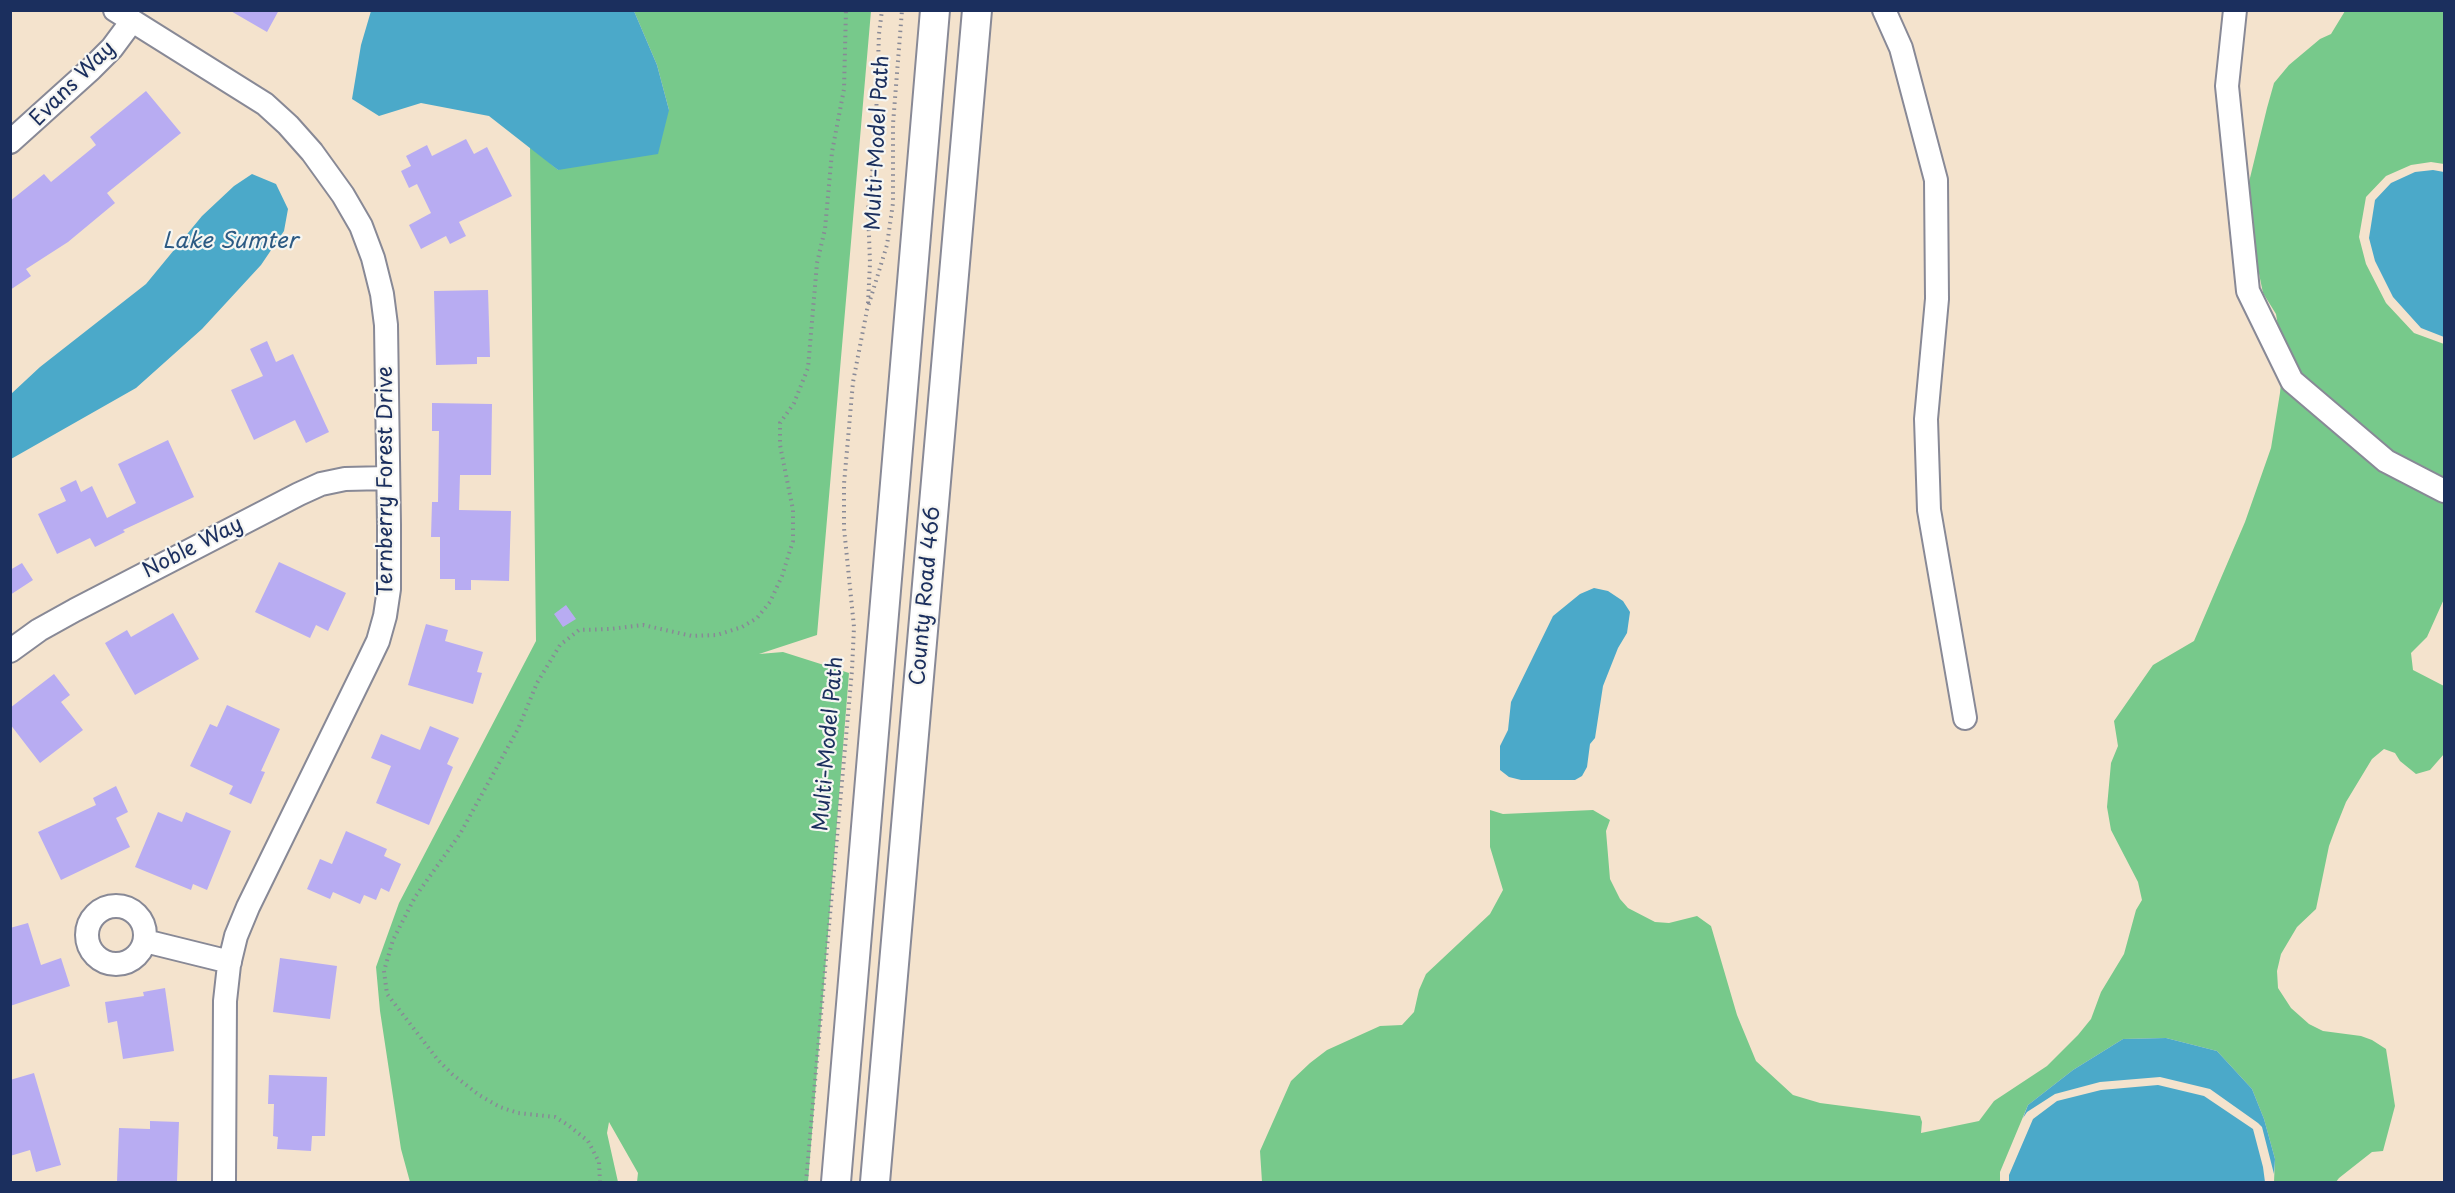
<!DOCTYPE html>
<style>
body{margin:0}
#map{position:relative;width:2455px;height:1193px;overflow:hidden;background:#f4e3cd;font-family:"Playpen Sans",sans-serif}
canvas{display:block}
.frame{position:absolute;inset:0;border:12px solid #1b2f5e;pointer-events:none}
</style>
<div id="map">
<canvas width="2455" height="1193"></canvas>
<div class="frame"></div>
</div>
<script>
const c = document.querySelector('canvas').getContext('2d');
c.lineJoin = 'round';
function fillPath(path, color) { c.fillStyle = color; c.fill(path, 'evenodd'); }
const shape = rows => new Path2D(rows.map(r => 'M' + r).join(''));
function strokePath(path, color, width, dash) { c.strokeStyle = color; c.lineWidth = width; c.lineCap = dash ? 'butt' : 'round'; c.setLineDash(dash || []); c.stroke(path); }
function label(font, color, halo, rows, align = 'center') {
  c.font = font + ' "Playpen Sans",sans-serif'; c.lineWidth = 4.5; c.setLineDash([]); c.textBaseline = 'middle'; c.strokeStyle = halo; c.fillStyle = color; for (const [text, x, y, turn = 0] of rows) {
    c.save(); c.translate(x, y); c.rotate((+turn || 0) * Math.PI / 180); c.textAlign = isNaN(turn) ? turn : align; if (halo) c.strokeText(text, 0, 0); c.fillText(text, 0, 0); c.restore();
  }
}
fillPath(shape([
 [634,11,871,11,817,635,759,654,783,652,849,673,808,1182,637,1182,638,1173,609,1122,607,1133,618,1182,410,1182,401,1149,380,1011,376,967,399,903,536,641,530,146,558,170,669,110,657,65],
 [2345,11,2444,11,2444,164,2431,162,2411,165,2386,176,2366,197,2359,237,2366,264,2386,303,2414,333,2444,344,2444,599,2427,637,2411,653,2413,670,2444,686,2444,754,2430,770,2416,774,2400,761,2395,753,2384,749,2372,759,2346,802,2336,827,2329,846,2316,909,2297,927,2281,954,2277,971,2278,988,2291,1008,2309,1024,2323,1031,2361,1036,2372,1040,2386,1049,2395,1106,2383,1151,2372,1152,2339,1178,2336,1182,2274,1182,2275,1159,2264,1119,2252,1089,2217,1051,2166,1038,2123,1039,2073,1070,2028,1105,2000,1172,2000,1182,1262,1182,1260,1151,1291,1081,1310,1063,1327,1050,1380,1026,1402,1025,1414,1012,1419,990,1426,974,1490,914,1503,890,1490,847,1490,810,1503,814,1593,810,1610,820,1606,831,1610,879,1620,899,1628,908,1655,922,1669,923,1697,916,1711,926,1737,1015,1756,1061,1793,1095,1820,1103,1920,1116,1922,1122,1921,1133,1979,1121,1994,1101,2047,1066,2078,1035,2091,1019,2101,992,2124,954,2136,910,2142,900,2138,882,2111,830,2107,807,2111,763,2118,746,2114,721,2153,665,2194,641,2245,522,2271,448,2280,393,2283,362,2281,345,2276,314,2263,293,2249,225,2249,182,2267,108,2274,83,2289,65,2320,39,2331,34]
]), '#77c98b');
fillPath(shape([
 [634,11,657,65,669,110,658,154,558,170,489,116,421,103,379,116,352,99,361,45,371,11],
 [2433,170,2444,172,2444,337,2421,328,2393,297,2375,261,2369,238,2375,200,2391,183,2415,172],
 [252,174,276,184,288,209,284,231,261,265,202,329,136,388,11,459,11,394,40,367,146,284,202,216,234,186],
 [1594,588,1608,591,1623,601,1630,612,1627,633,1618,648,1603,686,1595,738,1590,744,1587,767,1582,776,1575,780,1521,780,1509,777,1500,770,1500,746,1508,730,1511,702,1553,616,1580,594],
 [2166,1038,2217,1051,2252,1089,2264,1119,2275,1159,2274,1174,2262,1127,2258,1123,2210,1089,2160,1077,2100,1082,2055,1094,2027,1112,2023,1118,2028,1105,2073,1070,2123,1039],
 [2158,1085,2204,1096,2253,1129,2263,1167,2265,1182,2009,1182,2009,1175,2033,1119,2057,1101,2101,1090]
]), '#4ba9c9');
fillPath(shape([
 [229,10,279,10,267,32],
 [146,91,181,133,107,193,115,203,68,242,26,269,31,276,10,290,10,201,44,174,51,182,96,145,90,137],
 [466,139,474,154,487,147,512,196,459,222,466,236,450,244,446,236,421,249,409,225,431,213,417,184,409,188,401,171,411,166,406,156,427,145,432,156],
 [488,290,490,357,477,357,477,364,436,365,434,291],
 [267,341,276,362,293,354,329,432,306,443,295,420,254,440,231,390,263,376,250,349],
 [432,403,492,404,491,475,460,475,459,510,511,511,509,581,471,580,471,590,455,590,455,579,440,579,440,537,431,537,432,502,438,502,439,431,432,431],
 [168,440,194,497,123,530,125,532,95,547,90,538,57,554,38,514,66,501,60,488,76,480,81,492,92,486,107,518,136,503,118,464],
 [279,562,346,593,328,631,316,625,310,638,255,612],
 [22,563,33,580,10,595,10,570],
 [566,605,576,619,563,627,554,614],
 [173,613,199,659,135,695,105,643,127,630,131,637],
 [426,624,448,630,445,641,483,652,477,672,482,673,473,704,408,685],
 [54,674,70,695,61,702,83,730,40,763,10,724,10,708],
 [227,705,280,729,261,771,265,772,251,804,229,794,233,786,190,766,210,724,217,727],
 [430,726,459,738,447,764,453,767,429,825,376,803,391,766,371,758,381,734,420,750],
 [116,786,128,812,116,818,130,847,61,880,38,832,96,805,93,798],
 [158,812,182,822,186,812,231,831,207,890,193,884,191,890,135,867],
 [346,831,387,849,384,856,401,864,389,892,381,888,376,900,364,895,360,904,333,892,330,899,307,889,320,859,332,864],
 [28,923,41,965,61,958,70,986,10,1006,10,928],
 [280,958,337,966,330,1019,273,1012],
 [165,988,174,1051,123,1059,117,1021,108,1023,105,1002,144,996,143,992],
 [34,1073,61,1165,36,1172,30,1150,10,1156,10,1080],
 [269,1075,327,1077,325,1136,312,1136,311,1151,277,1149,278,1137,273,1136,274,1104,268,1104],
 [150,1121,179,1122,177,1182,117,1182,119,1128,150,1129]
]), '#b8acf2');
const minor = shape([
 [115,10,265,104,288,125,312,152,343,195,361,226,373,258,382,294,386,325,389,525,389,589,385,616,378,641,366,666,248,907,236,936,229,965,225,1001,224,1182],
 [1884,10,1901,48,1936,180,1937,299,1926,419,1929,510,1965,718],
 [2235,10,2227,86,2248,291,2292,381,2386,461,2444,491],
 [10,142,91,69,112,48,132,21],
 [10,651,39,630,75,610,299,494,321,484,345,479,388,478],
 '87 935a29 29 0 1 1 58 0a29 29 0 1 1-58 0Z',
 [145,941,230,962]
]);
const major = shape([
 [836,1182,935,10],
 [875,1182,977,10]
]);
strokePath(minor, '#888996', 26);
strokePath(major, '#888996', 32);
strokePath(shape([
 [868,303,870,263,868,209,875,147,879,34,882,10],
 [600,1182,599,1162,588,1141,568,1125,555,1117,518,1113,500,1107,479,1095,452,1074,438,1060,387,994,384,971,393,940,415,897,460,834,518,729,537,683,560,645,579,630,610,629,643,625,692,636,717,635,742,627,757,618,770,602,782,576,793,541,793,510,780,445,780,423,794,403,808,368,817,263,825,229,832,152,844,89,846,10],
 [806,1182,852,670,854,627,844,528,844,484,853,382,867,310,887,245,893,203,893,124,902,10]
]), '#888996', 4, [1.5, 4.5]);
strokePath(minor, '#fff', 22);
strokePath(major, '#fff', 28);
label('21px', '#1b2f5e', '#f6f6f2', [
 ["Evans Way",73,84,-45],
 ["Multi-Model Path",878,143,-87],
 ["Ternberry Forest Drive",386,481,-90],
 ["Noble Way",193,548,-27],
 ["County Road 466",926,596,-85],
 ["Multi-Model Path",829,744,-85]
]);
label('italic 22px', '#2c5a83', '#f6f6f2', [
 ["Lake Sumter",230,242]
]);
</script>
